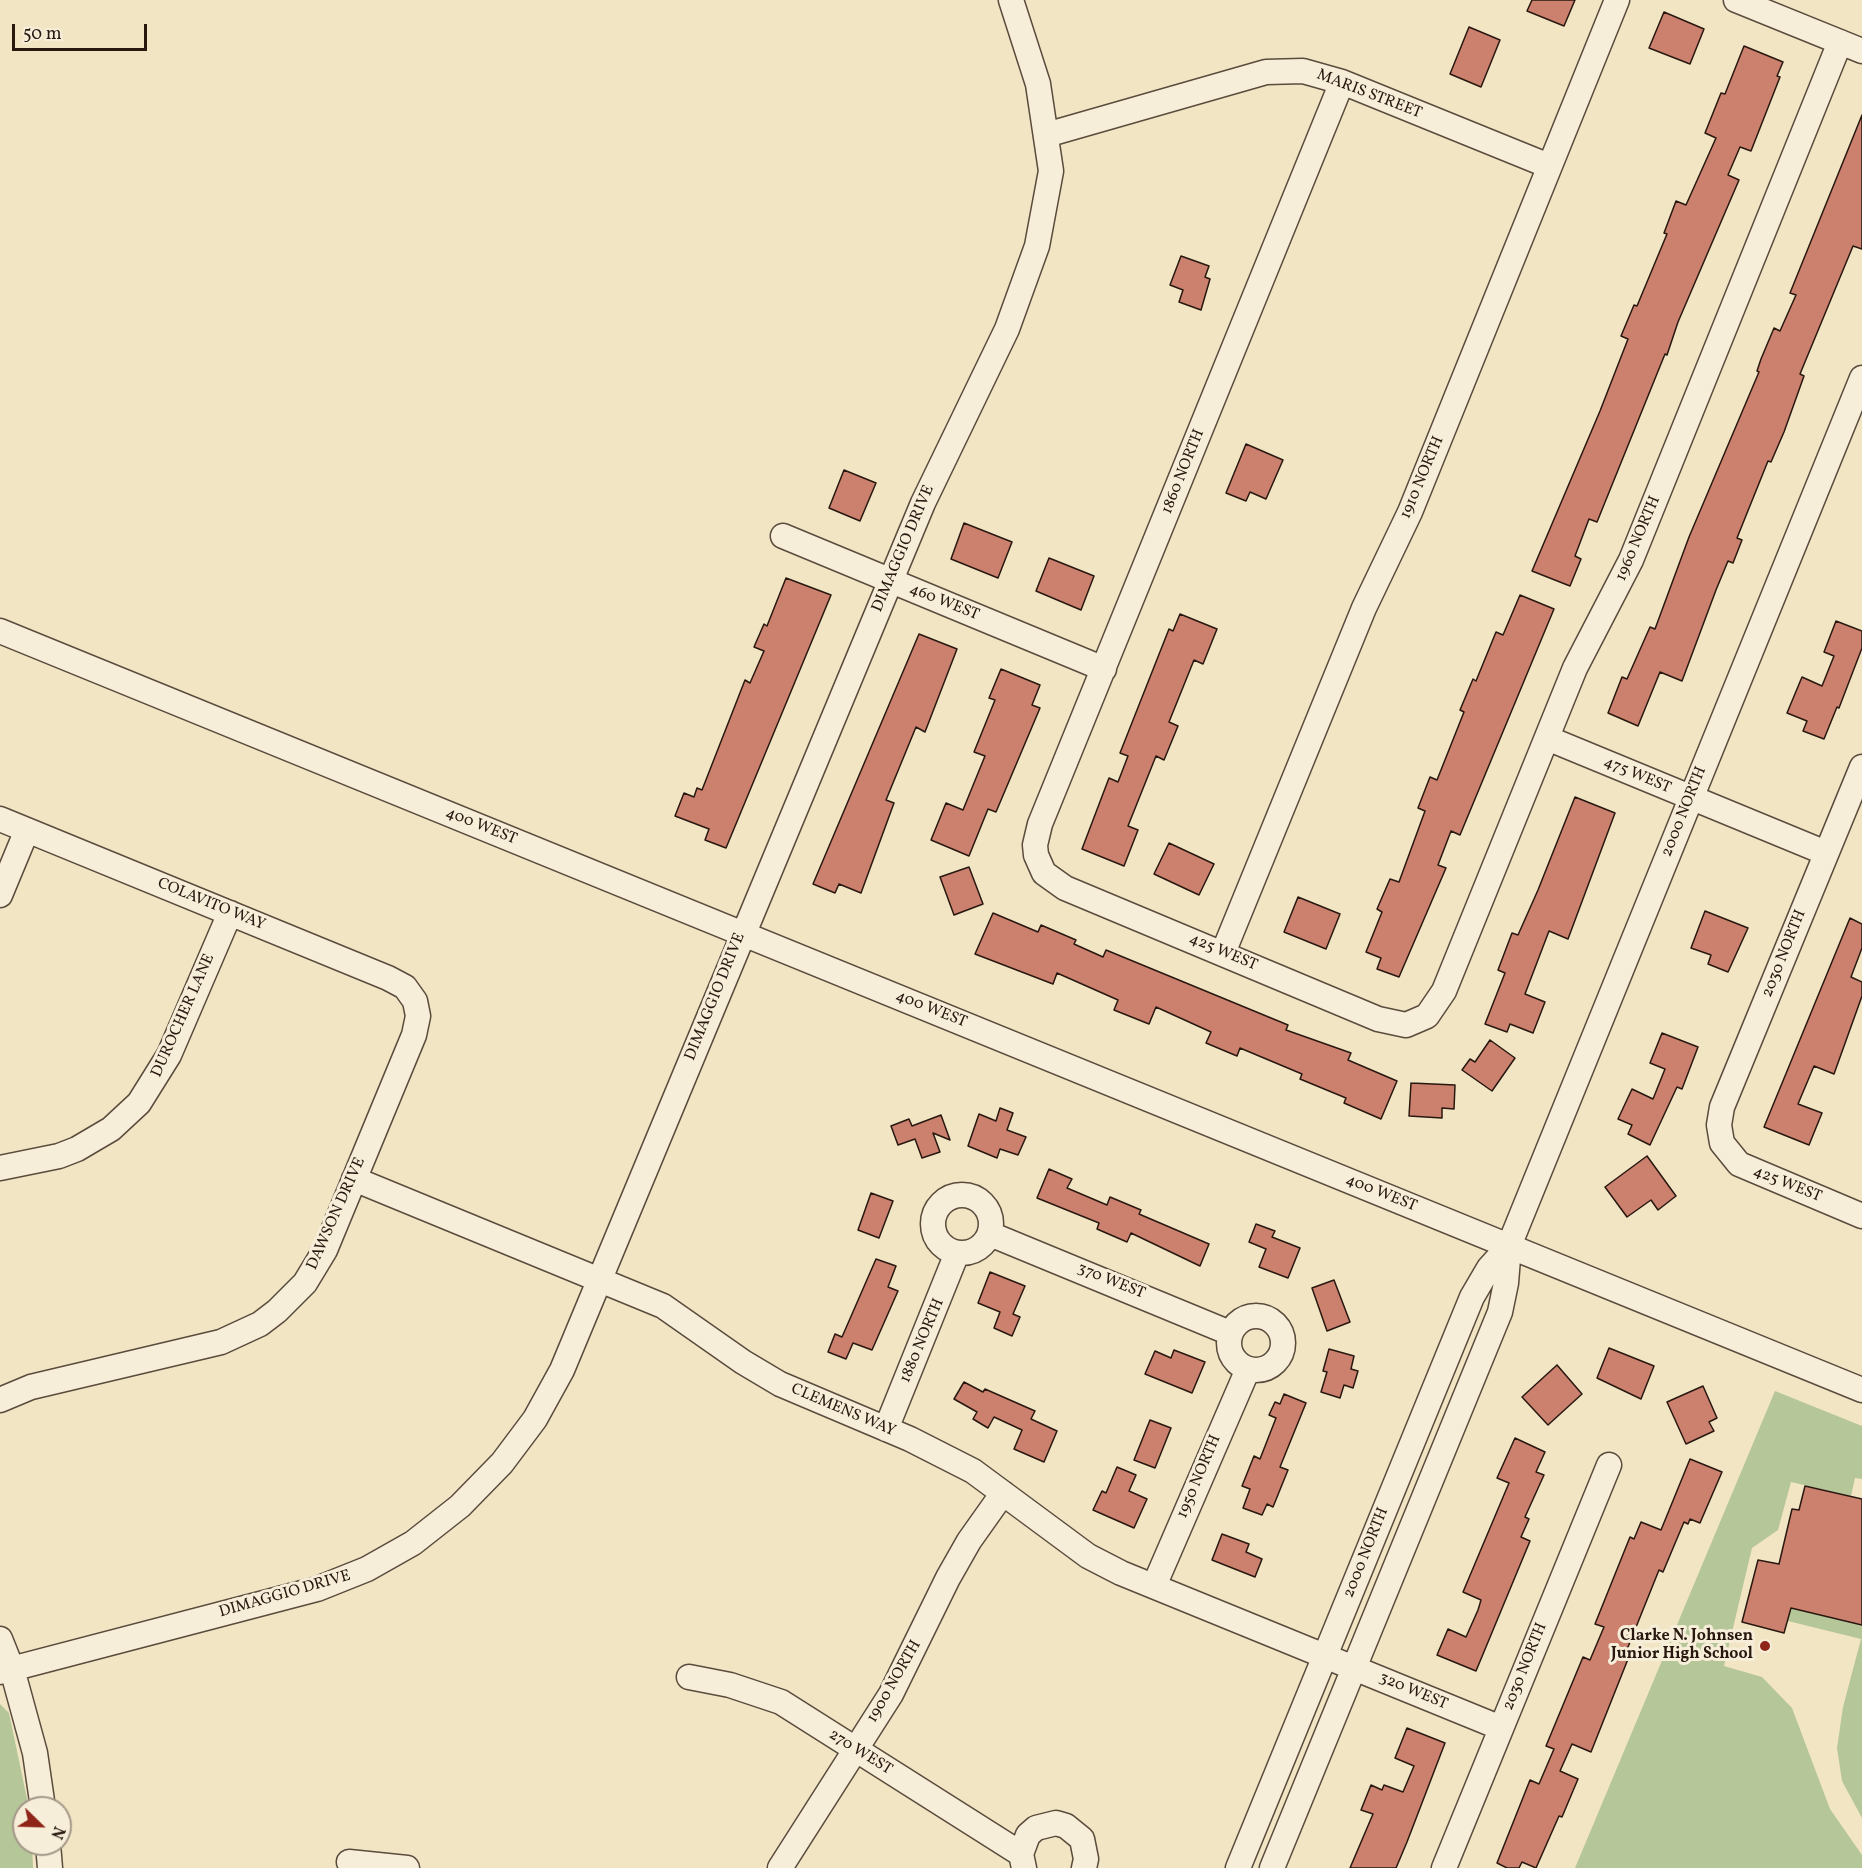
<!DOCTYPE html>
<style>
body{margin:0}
#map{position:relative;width:1862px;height:1868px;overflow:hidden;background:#f2e5c4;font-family:Vollkorn,serif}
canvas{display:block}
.north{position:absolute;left:12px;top:1796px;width:60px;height:60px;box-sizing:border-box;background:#f7eed9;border:2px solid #a49889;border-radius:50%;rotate:113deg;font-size:16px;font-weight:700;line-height:24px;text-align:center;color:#281810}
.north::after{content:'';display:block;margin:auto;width:21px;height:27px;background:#8f2418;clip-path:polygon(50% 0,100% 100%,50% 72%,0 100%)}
.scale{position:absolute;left:12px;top:24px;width:135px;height:27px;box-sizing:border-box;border:3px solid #281810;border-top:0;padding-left:8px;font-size:18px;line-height:21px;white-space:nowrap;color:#281810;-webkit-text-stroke:4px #f7eed9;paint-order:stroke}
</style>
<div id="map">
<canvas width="1862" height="1868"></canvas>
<div class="north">N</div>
<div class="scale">50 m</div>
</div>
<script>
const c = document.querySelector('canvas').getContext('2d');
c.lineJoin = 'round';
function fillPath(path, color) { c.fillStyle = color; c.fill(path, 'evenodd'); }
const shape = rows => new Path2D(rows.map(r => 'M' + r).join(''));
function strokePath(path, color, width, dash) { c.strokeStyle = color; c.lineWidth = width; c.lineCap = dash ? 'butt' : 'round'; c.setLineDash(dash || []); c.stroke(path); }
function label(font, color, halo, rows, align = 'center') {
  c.font = font + ' Vollkorn,serif'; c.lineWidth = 6; c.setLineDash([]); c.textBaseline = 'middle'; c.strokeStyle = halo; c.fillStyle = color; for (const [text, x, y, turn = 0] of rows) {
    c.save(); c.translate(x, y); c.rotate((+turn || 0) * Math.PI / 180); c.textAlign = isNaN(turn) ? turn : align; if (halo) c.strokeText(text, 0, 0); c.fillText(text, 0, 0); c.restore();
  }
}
fillPath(shape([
 [1775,1391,1862,1426,1862,1479,1855,1478,1851,1496,1791,1482,1778,1530,1752,1548,1724,1666,1762,1677,1792,1708,1830,1809,1862,1855,1862,1868,1575,1868],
 [1791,1608,1862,1625,1862,1818,1842,1781,1837,1748,1843,1707,1861,1639,1788,1621],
 [0,1704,9,1713,29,1808,24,1808,24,1844,32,1844,33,1868,0,1868]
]), '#b5c698');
const building = shape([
 [1532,0,1575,0,1564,26,1527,11,1532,0],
 [1664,12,1704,29,1690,64,1649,48,1664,12],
 [1469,27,1500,40,1481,87,1450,74,1469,27],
 [1744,46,1783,62,1777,76,1780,77,1751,151,1740,147,1728,175,1739,180,1678,322,1667,355,1665,354,1597,522,1589,519,1575,556,1581,559,1570,586,1532,571,1600,411,1628,339,1621,336,1634,305,1637,306,1667,234,1664,233,1676,201,1686,205,1716,138,1705,133,1721,93,1725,94,1744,46],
 [1862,115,1862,249,1853,246,1800,374,1804,376,1784,432,1771,462,1768,461,1737,538,1742,540,1733,563,1728,561,1716,590,1682,681,1660,672,1638,726,1608,713,1622,677,1627,679,1650,627,1655,629,1689,537,1759,372,1757,371,1761,359,1774,328,1780,331,1796,295,1790,293,1862,115],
 [1181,256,1209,266,1205,277,1210,279,1201,310,1179,302,1183,290,1170,285,1181,256],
 [1246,444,1283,460,1266,499,1250,492,1246,501,1226,493,1246,444],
 [844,470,876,483,860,521,829,508,844,470],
 [964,523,1012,542,998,578,951,559,964,523],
 [1049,558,1094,576,1081,610,1036,591,1049,558],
 [786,578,831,595,726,848,705,840,709,829,675,816,684,793,694,797,697,788,702,790,745,680,750,683,764,651,754,647,764,624,767,626,786,578],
 [1520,595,1554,609,1460,835,1451,831,1438,865,1446,868,1399,977,1377,969,1381,958,1366,952,1382,912,1377,909,1390,879,1399,882,1425,811,1418,808,1430,777,1437,780,1464,712,1460,710,1473,679,1476,681,1496,632,1503,635,1520,595],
 [1180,614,1217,629,1203,664,1194,660,1169,722,1178,726,1164,760,1156,756,1128,826,1138,830,1124,866,1082,849,1109,778,1118,782,1128,756,1120,753,1169,629,1173,631,1180,614],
 [1836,621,1862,631,1862,648,1839,708,1837,707,1824,739,1803,731,1807,721,1787,713,1802,677,1822,686,1834,656,1824,652,1836,621],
 [919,634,957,649,925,732,916,727,886,800,894,803,861,893,839,884,835,893,813,884,919,634],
 [1001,669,1040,685,1032,705,1040,708,996,812,988,809,969,856,931,840,946,803,963,810,985,756,974,752,995,700,989,698,1001,669],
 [1575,797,1615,813,1568,939,1549,931,1525,994,1545,1002,1533,1033,1510,1024,1507,1032,1485,1024,1505,973,1498,970,1512,933,1518,935,1538,890,1575,797],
 [1169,843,1214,864,1199,895,1154,874,1169,843],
 [969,867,983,904,954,915,940,877,969,867],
 [1298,897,1340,914,1326,949,1284,932,1298,897],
 [1705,911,1748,928,1728,972,1708,964,1711,955,1691,948,1705,911],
 [993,913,1038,932,1041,925,1076,940,1074,944,1103,957,1106,950,1288,1025,1286,1030,1351,1053,1348,1060,1397,1081,1381,1119,1344,1103,1346,1098,1300,1079,1302,1074,1240,1048,1237,1056,1206,1043,1211,1032,1156,1007,1149,1024,1114,1010,1118,1000,1057,973,1053,984,975,954,993,913],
 [1850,918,1862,924,1862,948,1851,977,1862,982,1862,996,1834,1074,1814,1066,1798,1104,1822,1113,1809,1145,1764,1127,1850,918],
 [1662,1033,1698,1047,1682,1089,1677,1087,1650,1145,1628,1134,1632,1125,1618,1119,1632,1089,1653,1099,1665,1069,1650,1063,1662,1033],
 [1490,1040,1515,1058,1492,1091,1462,1070,1470,1059,1475,1062,1490,1040],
 [1411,1083,1455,1085,1454,1109,1442,1108,1442,1118,1409,1116,1411,1083],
 [1000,1108,1013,1113,1007,1130,1026,1137,1018,1155,1000,1149,997,1158,968,1146,979,1114,996,1121,1000,1108],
 [941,1115,950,1140,933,1133,940,1152,922,1158,915,1139,898,1145,891,1126,909,1119,912,1126,941,1115],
 [1647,1156,1676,1196,1658,1210,1651,1200,1627,1217,1605,1187,1647,1156],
 [1049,1169,1072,1179,1067,1188,1107,1205,1110,1197,1141,1210,1139,1214,1209,1244,1200,1266,1131,1233,1127,1242,1097,1229,1099,1223,1037,1198,1049,1169],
 [871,1193,893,1201,879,1238,858,1230,871,1193],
 [1256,1224,1275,1231,1272,1237,1300,1248,1288,1278,1259,1267,1266,1249,1249,1242,1256,1224],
 [876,1259,896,1266,888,1287,898,1291,872,1350,853,1343,846,1359,828,1352,835,1334,842,1337,876,1259],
 [990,1272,1025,1286,1013,1314,1020,1317,1012,1336,994,1328,1000,1312,978,1303,990,1272],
 [1334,1280,1350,1322,1327,1331,1312,1288,1334,1280],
 [1609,1348,1654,1366,1641,1399,1597,1378,1609,1348],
 [1329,1349,1354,1356,1351,1369,1358,1371,1353,1388,1344,1385,1340,1398,1321,1392,1327,1372,1323,1371,1329,1349],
 [1174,1350,1205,1362,1192,1393,1145,1374,1155,1351,1171,1358,1174,1350],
 [1557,1365,1582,1394,1548,1425,1522,1397,1557,1365],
 [964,1382,983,1392,985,1389,1035,1411,1031,1419,1057,1431,1044,1462,1014,1449,1022,1430,994,1417,988,1428,973,1419,977,1412,954,1399,964,1382],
 [1703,1386,1717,1418,1709,1422,1714,1431,1686,1444,1667,1402,1703,1386],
 [1284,1394,1306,1403,1280,1467,1288,1470,1273,1507,1267,1504,1262,1515,1243,1508,1250,1489,1242,1486,1254,1456,1260,1459,1276,1418,1269,1415,1275,1402,1280,1404,1284,1394],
 [1150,1420,1171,1428,1155,1468,1134,1460,1150,1420],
 [1515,1438,1545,1452,1536,1472,1544,1475,1525,1517,1529,1519,1521,1537,1530,1541,1476,1671,1437,1655,1448,1629,1466,1637,1478,1610,1481,1600,1463,1592,1509,1483,1497,1478,1515,1438],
 [1690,1459,1722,1472,1700,1523,1690,1519,1688,1524,1684,1522,1663,1572,1659,1570,1626,1652,1630,1654,1591,1752,1572,1744,1560,1771,1578,1779,1562,1817,1559,1816,1536,1868,1522,1862,1519,1868,1507,1868,1497,1863,1530,1780,1539,1784,1554,1749,1546,1746,1583,1657,1590,1660,1604,1627,1595,1624,1630,1537,1634,1539,1641,1522,1661,1530,1690,1459],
 [1117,1467,1136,1475,1129,1491,1147,1499,1134,1528,1093,1510,1102,1491,1106,1493,1117,1467],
 [1805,1486,1862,1499,1862,1625,1791,1608,1784,1633,1742,1622,1758,1560,1779,1564,1792,1509,1799,1510,1805,1486],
 [1222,1534,1249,1544,1246,1552,1262,1559,1255,1577,1212,1560,1222,1534],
 [1407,1728,1445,1743,1407,1842,1396,1868,1350,1868,1373,1814,1361,1810,1371,1785,1382,1790,1384,1785,1403,1792,1414,1766,1395,1758,1407,1728]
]);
fillPath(building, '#cc806e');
strokePath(building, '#281810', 1.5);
const minor = shape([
 [1736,0,1862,51],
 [1342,82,1040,824,1035,845,1036,855,1044,873,1065,888,1378,1019,1406,1025,1427,1016,1444,991,1575,668,1631,560,1840,42],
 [1046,135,1266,72,1303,71,1342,82,1549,166],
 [783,536,1104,669],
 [0,631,1862,1390],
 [1547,738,1826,853],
 [1862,767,1722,1107,1719,1125,1722,1143,1739,1164,1862,1216],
 [0,819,388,978,405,987,415,1001,418,1016,414,1035,325,1250,305,1283,277,1311,260,1324,221,1342,31,1387,0,1400],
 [0,895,27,830],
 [1223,953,1364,608,1410,512,1617,0],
 [0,1168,59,1156,77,1149,111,1129,139,1103,169,1055,230,913],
 [354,1179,663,1306,743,1362,780,1384,910,1439,973,1471,1088,1556,1121,1573,1501,1728],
 '933 1224a29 29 0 1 1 58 0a29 29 0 1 1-58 0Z',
 [990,1234,1230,1333],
 '1229 1343a27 27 0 1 1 54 0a27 27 0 1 1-54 0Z',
 [886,1429,957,1253],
 [1154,1586,1248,1369],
 [0,1639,12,1669,35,1753,43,1808],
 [0,1672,317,1589,367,1569,413,1543,460,1506,502,1463,535,1419,562,1370,923,503,1007,329,1037,246,1051,171,1038,84,1011,0],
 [689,1677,730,1685,781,1702,1021,1854],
 [48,1844,50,1868],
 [349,1862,407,1868],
 [780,1868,891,1694,948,1578,969,1541,1003,1493],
 [1024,1868,1021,1854,1028,1835,1036,1828,1056,1823,1066,1826,1082,1839,1086,1859,1084,1868],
 [1238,1868,1472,1297,1489,1268,1509,1246],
 [1272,1868,1500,1312,1506,1283,1509,1246,1862,378],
 [1444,1868,1609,1465]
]);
strokePath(minor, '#5a4b3d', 27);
strokePath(minor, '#f7eed9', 24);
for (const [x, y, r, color] of [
 [1765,1646,6,"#8f2418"]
]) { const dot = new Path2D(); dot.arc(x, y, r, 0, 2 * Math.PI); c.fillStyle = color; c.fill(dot); strokePath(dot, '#f7eed9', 2); }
label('16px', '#281810', '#f7eed9', [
 ["MARIS STREET",1369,95,21],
 ["1860 NORTH",1184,472,-68],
 ["1910 NORTH",1423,478,-67],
 ["1960 NORTH",1639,539,-67],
 ["DIMAGGIO DRIVE",904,549,-67],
 ["460 WEST",944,603,22],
 ["475 WEST",1637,776,23],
 ["2000 NORTH",1685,812,-68],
 ["400 WEST",481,827,22],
 ["COLAVITO WAY",211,905,22],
 ["425 WEST",1223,953,23],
 ["2030 NORTH",1785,954,-68],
 ["DIMAGGIO DRIVE",716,997,-68],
 ["400 WEST",931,1010,22],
 ["DUROCHER LANE",184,1016,-66],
 ["425 WEST",1787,1185,22],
 ["400 WEST",1381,1194,22],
 ["DAWSON DRIVE",337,1214,-66],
 ["370 WEST",1111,1282,22],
 ["1880 NORTH",923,1341,-67],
 ["CLEMENS WAY",843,1411,23],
 ["1950 NORTH",1200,1477,-67],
 ["2000 NORTH",1367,1553,-68],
 ["DIMAGGIO DRIVE",285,1595,-16],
 ["2030 NORTH",1526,1667,-68],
 ["1900 NORTH",895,1682,-60],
 ["320 WEST",1413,1692,23],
 ["270 WEST",860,1753,32]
]);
label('bold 16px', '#281810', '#f7eed9', [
 ["Clarke N. Johnsen",1753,1637],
 ["Junior High School",1753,1655]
], 'right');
</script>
